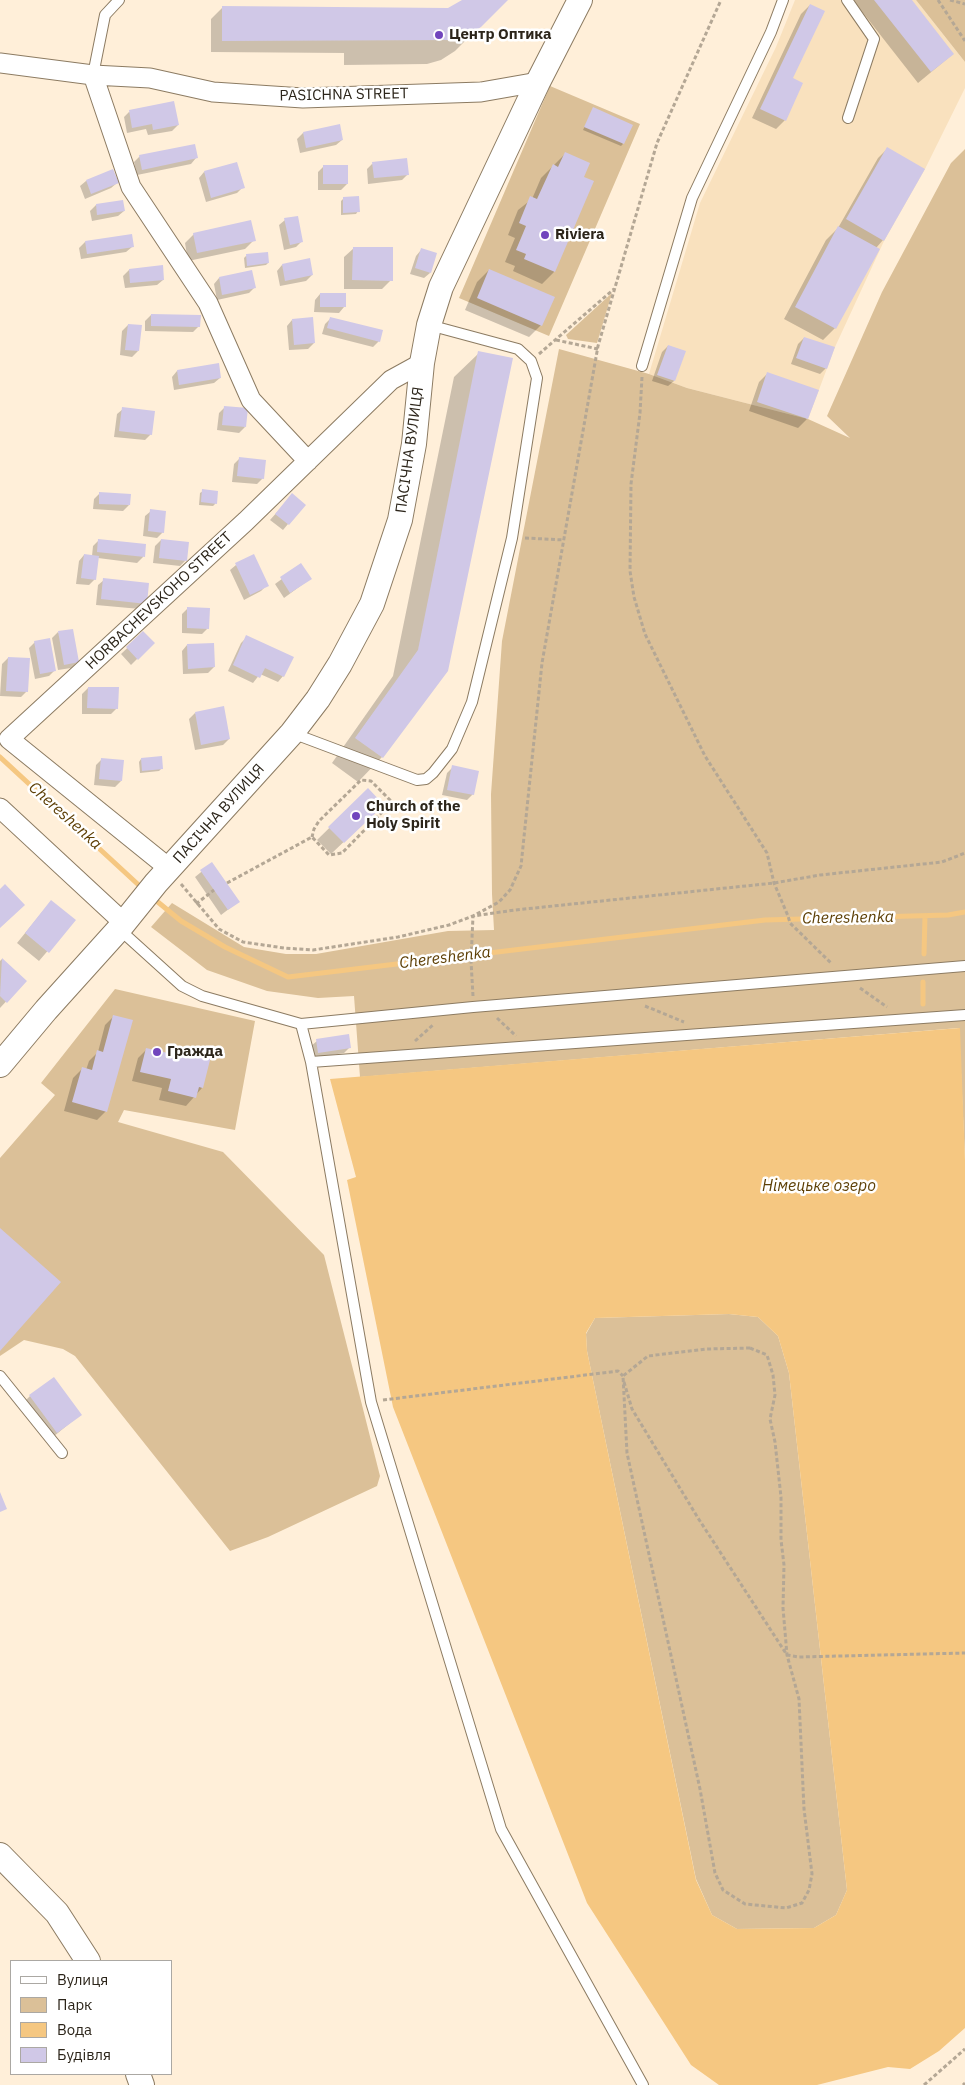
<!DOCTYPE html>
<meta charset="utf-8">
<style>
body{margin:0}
#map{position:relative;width:965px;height:2085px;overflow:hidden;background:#ffefd9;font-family:"IBM Plex Sans",sans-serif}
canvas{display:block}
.legend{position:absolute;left:10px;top:1960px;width:162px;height:115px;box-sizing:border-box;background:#fff;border:1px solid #aba8a3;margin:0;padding:6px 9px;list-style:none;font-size:15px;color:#2c251a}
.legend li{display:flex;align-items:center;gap:10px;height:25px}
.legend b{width:25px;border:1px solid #aba8a3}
</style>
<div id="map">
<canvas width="965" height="2085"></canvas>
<ul class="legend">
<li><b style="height:6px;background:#fff"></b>Вулиця</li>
<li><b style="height:14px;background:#dbc098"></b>Парк</li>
<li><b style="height:14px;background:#f5c781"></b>Вода</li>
<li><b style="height:14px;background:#d0c8e7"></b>Будівля</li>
</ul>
</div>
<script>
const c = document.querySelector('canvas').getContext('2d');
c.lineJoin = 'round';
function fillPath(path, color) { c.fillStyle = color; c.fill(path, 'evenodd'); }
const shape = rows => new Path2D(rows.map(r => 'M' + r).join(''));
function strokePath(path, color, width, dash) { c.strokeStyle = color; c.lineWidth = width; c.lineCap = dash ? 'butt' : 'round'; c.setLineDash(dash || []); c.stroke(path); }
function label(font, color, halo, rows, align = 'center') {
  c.font = font + ' "IBM Plex Sans",sans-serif'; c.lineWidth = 5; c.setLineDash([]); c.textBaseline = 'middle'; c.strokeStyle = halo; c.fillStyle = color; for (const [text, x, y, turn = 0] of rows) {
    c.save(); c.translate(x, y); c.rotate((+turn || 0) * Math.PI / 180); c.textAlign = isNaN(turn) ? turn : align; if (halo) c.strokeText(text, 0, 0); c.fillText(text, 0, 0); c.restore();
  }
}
fillPath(shape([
 [795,0,916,0,965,62,965,88,925,169,884,241,835,347,808,419,687,388,649,374,700,203,776,47]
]), '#f9e1be');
fillPath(shape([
 [916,0,965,0,965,62],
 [550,86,640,124,549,336,459,298],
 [965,149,965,1160,959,1028,360,1077,354,996,318,998,267,991,207,970,151,927,172,903,244,947,286,954,316,954,448,931,494,930,492,894,491,794,502,641,559,349,649,374,687,388,808,419,850,438,827,416,882,292,951,163],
 [612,293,597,343,568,339,566,335],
 [115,989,255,1021,235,1130,124,1110,118,1122,223,1152,324,1255,380,1476,377,1486,268,1537,230,1551,75,1356,63,1349,24,1340,0,1356,0,1158,55,1095,41,1083],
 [729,1314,758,1317,778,1336,789,1373,847,1890,836,1915,814,1928,737,1929,712,1915,696,1879,587,1351,586,1334,595,1318]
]), '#dbc098');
fillPath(shape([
 [960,1028,965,1160,965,2028,939,2051,910,2069,888,2067,817,2085,719,2085,691,2065,587,1903,393,1407,347,1180,356,1177,330,1079],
 [729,1314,758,1317,778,1336,789,1373,847,1890,836,1915,814,1928,737,1929,712,1915,696,1880,587,1351,586,1333,595,1318]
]), '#f5c781');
fillPath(shape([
 [464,0,506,0,455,51,441,60,427,64,344,65,344,53,211,52,211,19,223,7,448,9],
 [853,0,910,0,953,54,918,83],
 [810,5,791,79,785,120,776,129,752,118,801,14],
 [593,109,623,144,621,146,583,130],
 [129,112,178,125,172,131,148,135,146,129,127,133,124,117],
 [303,133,342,140,336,145,300,153,297,139],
 [887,149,883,240,876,248,835,328,823,340,784,319,826,240,838,228,878,158],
 [565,154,582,178,554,272,542,284,513,271,515,266,505,262,515,238,508,235,518,210,532,199,541,178],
 [140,156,196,158,191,164,137,175,134,162],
 [372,164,408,174,402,180,368,184,367,169],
 [323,167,347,184,341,190,318,190,318,172],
 [204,172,243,187,237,193,206,202,199,178],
 [86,181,117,183,111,188,85,199,80,186],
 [344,198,358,211,356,214,341,215,341,201],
 [96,205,124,211,118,216,92,221,90,211],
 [285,220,302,241,296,247,284,250,279,225],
 [194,234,254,240,245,249,188,261,185,243],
 [85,242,132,247,126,252,81,259,79,248],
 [354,248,391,280,382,289,344,289,344,257],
 [421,250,430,273,424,278,410,274,416,256],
 [267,253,268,263,266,265,245,268,244,258,246,256],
 [282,265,312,275,306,281,280,286,277,271],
 [129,270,163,280,157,285,125,288,123,276],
 [489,270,541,325,529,337,465,310,477,282],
 [219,278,255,287,249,293,217,300,214,284],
 [320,294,344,307,339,313,314,312,315,300],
 [151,315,199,326,193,332,145,331,145,321],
 [331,318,379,341,373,347,322,334,325,324],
 [292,320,314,343,308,349,289,350,287,326],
 [128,325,138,351,132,357,120,355,122,331],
 [804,338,826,368,820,374,791,364,798,344],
 [668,346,674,381,668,386,652,381,662,352],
 [479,353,446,670,382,757,358,782,332,763,393,676,454,377],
 [177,371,220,378,214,383,174,390,172,377],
 [768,373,807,419,798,428,749,411,759,382],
 [225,407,245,427,239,433,217,430,219,413],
 [123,409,151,434,145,440,114,437,117,414],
 [240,458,263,478,257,484,232,482,234,464],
 [203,491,216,503,213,506,199,505,200,493],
 [100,493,129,505,123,511,93,509,94,499],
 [287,501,288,524,283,530,270,520],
 [151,511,163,532,157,538,143,536,145,516],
 [99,540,145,545,143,557,137,563,98,558,95,579,89,585,76,584,79,561,84,555,92,556,93,546],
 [161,540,186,560,180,566,153,563,155,546],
 [236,565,267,585,261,591,244,600,230,570],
 [301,565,310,579,284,598,275,584],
 [104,580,146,604,140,609,96,605,98,585],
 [188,608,208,628,202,634,182,633,182,614],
 [58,632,77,662,71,668,58,670,52,638],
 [143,633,153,643,131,665,121,654],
 [247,637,283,676,278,682,260,674,253,683,228,671,241,643],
 [35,642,55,670,49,676,35,679,29,648],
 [187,645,214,667,208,673,183,674,182,651],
 [8,658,27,691,21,697,0,696,2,664],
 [88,688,117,708,111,714,82,714,82,694],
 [195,713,229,739,223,745,195,750,189,719],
 [102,759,121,781,115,787,94,785,96,765],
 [141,759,162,768,159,771,140,773,139,762],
 [453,767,473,794,467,800,442,795,447,773],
 [368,790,371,816,331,854,317,840],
 [211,864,238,902,221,915,195,877],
 [43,911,74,920,39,961,17,943],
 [2,959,25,981,0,1008,0,961],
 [114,1016,106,1111,97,1120,64,1111,73,1078,82,1069,86,1070,89,1061,98,1052,105,1025],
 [317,1041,350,1047,344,1053,313,1058,311,1046],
 [170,1048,202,1088,186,1106,159,1100,162,1088,132,1081,138,1058,147,1049,165,1053],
 [30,1396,80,1415,48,1441,21,1405]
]), '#0003');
strokePath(shape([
 [0,757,143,889],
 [153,898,181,921,225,947,288,977,765,920,948,915,965,912],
 [924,954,925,916],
 [923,1004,923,982]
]), '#f5c781', 5);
fillPath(shape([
 [462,0,508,0,481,27,467,36,453,40,222,41,222,6,448,8],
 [874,0,912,0,954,54,931,72],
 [810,4,825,11,793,78,803,83,786,121,760,109],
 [174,101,179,125,153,130,152,124,132,128,129,110],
 [593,107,633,125,624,144,584,127],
 [340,124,343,140,306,148,303,132],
 [195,144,198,158,142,170,139,155],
 [887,147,925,169,884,241,846,219],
 [565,152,590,163,584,177,594,181,555,272,524,259,526,254,516,250,526,226,519,223,530,196,537,199,553,164,558,167],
 [407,158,409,175,374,178,372,162],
 [237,162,245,188,211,198,204,171],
 [323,165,348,165,348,184,323,184],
 [113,169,119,183,91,194,86,180],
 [359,196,360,212,343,213,343,197],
 [123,200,125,211,97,215,96,204],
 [298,216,303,242,290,245,284,218],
 [251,220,256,241,197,253,193,233],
 [838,226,880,249,836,329,795,307],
 [132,234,134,247,87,254,85,241],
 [353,247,393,247,393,281,352,280],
 [421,248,437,253,431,273,415,268],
 [268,252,269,263,247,266,246,254],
 [310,258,313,275,285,281,282,264],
 [163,265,164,280,130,283,129,269],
 [489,269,555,297,542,326,477,298],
 [252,270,256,288,222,295,219,277],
 [320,293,346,293,346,307,320,307],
 [151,314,201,315,200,327,151,326],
 [313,317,315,343,294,345,292,319],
 [330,317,383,330,380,342,327,328],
 [128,324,142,325,139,351,125,350],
 [804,337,835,347,827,369,796,358],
 [668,345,686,351,675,381,657,375],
 [478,351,513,358,448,671,383,758,355,738,418,650],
 [219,363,221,378,179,385,177,370],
 [767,372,819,390,808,419,757,402],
 [224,406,248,408,246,427,222,425],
 [122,407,155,411,152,435,119,431],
 [239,457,266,460,264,479,237,476],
 [202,489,218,491,217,504,201,502],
 [99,492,131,494,130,505,99,504],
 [292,493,306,505,289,525,275,514],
 [150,509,166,511,164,533,148,531],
 [98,539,146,544,145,557,97,552],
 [161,539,189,542,187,561,159,558],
 [84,554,99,556,96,580,81,578],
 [254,554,269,586,250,595,235,563],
 [301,563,312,579,290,593,280,577],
 [103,578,149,583,147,604,101,599],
 [187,607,210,608,209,629,187,628],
 [73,629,79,662,64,665,58,631],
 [143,631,155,643,138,660,126,647],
 [246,635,294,657,284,677,265,668,260,678,233,665],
 [50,638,56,671,40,674,34,641],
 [214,643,215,667,188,669,187,644],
 [8,657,30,658,28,692,6,691],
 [88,687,119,687,118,709,87,708],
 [224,706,230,739,201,745,195,712],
 [162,756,163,769,142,771,141,758],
 [101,758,124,760,122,781,99,779],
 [452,765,479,771,474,795,447,790],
 [368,788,384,805,344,843,328,827],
 [212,862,240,902,228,910,200,870],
 [5,884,25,905,0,928,0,889],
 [51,900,76,920,49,953,25,933],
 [2,958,27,981,7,1003,0,996],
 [113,1015,133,1020,107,1112,72,1102,82,1067,92,1070,97,1050,103,1052],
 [349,1034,351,1048,318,1053,316,1039],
 [170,1047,211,1056,203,1088,199,1087,196,1098,168,1091,171,1079,140,1072,146,1048,168,1053],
 [0,1228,61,1282,0,1351],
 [54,1377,82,1415,57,1433,29,1395],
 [0,1492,7,1509,0,1512]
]), '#d0c8e7');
const service = shape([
 [847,0,874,39,848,118],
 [93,75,105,15,119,0],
 [642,366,692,198,771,32,783,0],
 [292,733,417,780,426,779,433,773,452,749,472,702,512,538,537,378,531,361,518,349,429,325],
 [119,929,182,986,202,996,301,1024],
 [311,1062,965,1015],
 [0,1376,62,1453],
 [643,2085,501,1829,371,1402,311,1062,301,1024,473,1007,965,966]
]);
const minor = shape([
 [0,63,93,75,150,78,213,92,303,98,481,92,538,82],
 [93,75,131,187,208,303,251,400,308,461],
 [0,808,124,923],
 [170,869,9,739,246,521,391,380,422,363]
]);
const tertiary = shape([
 [0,1065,46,1010,119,929,156,883,292,733,318,699,340,664,372,604,400,520,414,444,422,363,429,325,441,287,538,82,580,0],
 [0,1855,57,1913,88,1961],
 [138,2074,142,2085]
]);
strokePath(service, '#8c7b62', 12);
strokePath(minor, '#8c7b62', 21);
strokePath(tertiary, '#8c7b62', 26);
strokePath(shape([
 [938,0,965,41],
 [950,0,965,4],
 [556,340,598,349],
 [539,354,614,289],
 [642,377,640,413,631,484,630,571,634,597,645,634,705,756,767,853,774,883,788,916,790,923,832,964],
 [525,538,564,540],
 [227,883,312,837,329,855,342,853,392,802,371,781,361,780,319,821,314,829,312,837],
 [181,884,219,929,243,942,284,948,313,950,398,937,449,925,473,916,515,910,774,883,820,875,942,862,965,853],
 [196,904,214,890],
 [860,988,887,1007],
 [473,996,471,961,473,916,499,902,510,890,521,866,542,663,598,346,657,143,721,0],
 [645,1006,684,1022],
 [497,1018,516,1036],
 [415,1041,434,1024],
 [750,1348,767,1355,773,1375,775,1395,770,1419,775,1442,781,1497,781,1540,784,1565,783,1608,787,1655,799,1699,804,1809,812,1874,809,1890,802,1903,786,1908,745,1904,723,1890,715,1873,700,1789,627,1453,623,1376,648,1356,706,1349,750,1348],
 [624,1382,632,1409,698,1518,787,1655,799,1657,965,1653],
 [383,1400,618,1371,623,1376],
 [924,2085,965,2049],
 [963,2085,965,2083]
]), '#b4a795', 3, [4, 2.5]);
strokePath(service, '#fff', 10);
strokePath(minor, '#fff', 19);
strokePath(tertiary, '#fff', 24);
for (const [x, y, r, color] of [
 [439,35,5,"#7145bd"],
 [545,235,5,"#7145bd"],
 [356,816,5,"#7145bd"],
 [157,1052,5,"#7145bd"]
]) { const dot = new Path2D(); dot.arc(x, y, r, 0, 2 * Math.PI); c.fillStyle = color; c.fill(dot); strokePath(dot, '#fff', 2); }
label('bold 15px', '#2c251a', '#fff', [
 ["Центр Оптика",449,35],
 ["Riviera",555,235],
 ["Church of the",366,807],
 ["Holy Spirit",366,824],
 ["Гражда",167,1052]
], 'left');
label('15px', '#2c251a', '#fff', [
 ["PASICHNA STREET",344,95,-1],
 ["ПАСІЧНА ВУЛИЦЯ",410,450,-82],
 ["HORBACHEVSKOHO STREET",159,601,-43],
 ["ПАСІЧНА ВУЛИЦЯ",219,814,-48]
]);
label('italic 16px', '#5d3f05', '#fff', [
 ["Chereshenka",65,816,42],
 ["Chereshenka",848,918,-1],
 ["Chereshenka",445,958,-7],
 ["Німецьке озеро",819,1186]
]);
</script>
